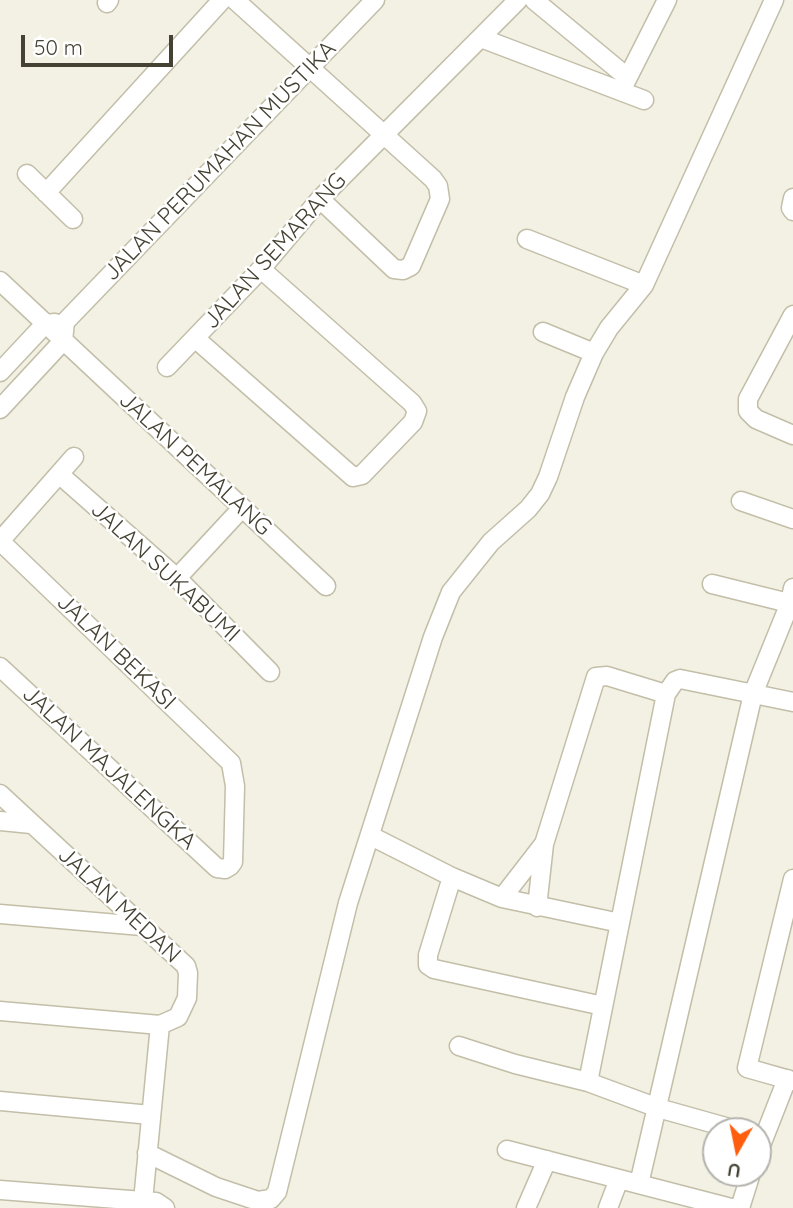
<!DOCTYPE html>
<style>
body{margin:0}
#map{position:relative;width:793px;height:1208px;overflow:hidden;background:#f3f1e3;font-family:Quicksand,sans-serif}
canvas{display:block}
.north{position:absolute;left:702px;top:1117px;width:70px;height:70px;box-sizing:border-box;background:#fff;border:2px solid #b5b3ad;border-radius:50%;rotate:189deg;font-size:19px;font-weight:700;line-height:28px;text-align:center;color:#454233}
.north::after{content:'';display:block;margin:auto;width:24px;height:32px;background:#ff5e0e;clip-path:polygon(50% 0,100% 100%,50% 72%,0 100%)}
.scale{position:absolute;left:21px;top:35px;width:152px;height:32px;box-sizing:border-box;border:4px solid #454233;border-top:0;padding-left:9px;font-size:21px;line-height:24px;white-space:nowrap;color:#454233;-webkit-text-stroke:5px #fff;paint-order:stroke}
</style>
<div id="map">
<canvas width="793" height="1208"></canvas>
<div class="north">U</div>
<div class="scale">50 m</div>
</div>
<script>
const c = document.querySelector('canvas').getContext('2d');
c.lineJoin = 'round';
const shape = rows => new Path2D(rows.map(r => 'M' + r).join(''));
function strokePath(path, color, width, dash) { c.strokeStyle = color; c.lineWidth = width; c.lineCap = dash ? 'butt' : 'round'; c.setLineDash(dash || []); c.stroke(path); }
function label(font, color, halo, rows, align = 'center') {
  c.font = font + ' Quicksand,sans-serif'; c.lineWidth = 5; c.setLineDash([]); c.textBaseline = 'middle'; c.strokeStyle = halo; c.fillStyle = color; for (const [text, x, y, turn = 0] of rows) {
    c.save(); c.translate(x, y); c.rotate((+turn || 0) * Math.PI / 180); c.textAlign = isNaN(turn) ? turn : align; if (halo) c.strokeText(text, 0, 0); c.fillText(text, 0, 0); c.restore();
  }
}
const street = shape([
 [235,0,433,179,438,186,440,199,411,266,403,270,394,269,320,199],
 [534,0,627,77],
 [107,3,109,0],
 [481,38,644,100],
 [623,87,667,0],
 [27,174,73,219],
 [46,193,222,0],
 [793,198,791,208,793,211],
 [527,239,644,285],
 [0,281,326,586],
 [793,315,748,399,748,411,756,419,793,435],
 [543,332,594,353],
 [196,339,353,477,362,475,413,422,417,411,412,403,261,269],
 [167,367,261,269,320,199,518,0],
 [0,372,45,324,55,323],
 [0,409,63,341,65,322,375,0],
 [59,474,177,578,270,672],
 [741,501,793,519],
 [0,541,74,457],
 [177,578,242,508],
 [712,584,793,604],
 [0,667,217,868,225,869,230,866,233,862,235,786,231,763,0,541],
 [0,794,186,966,188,973,187,998,178,1017,160,1025],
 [0,821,31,824],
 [371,836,452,877,502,898,620,923],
 [452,877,428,955,428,965,434,969,603,1006],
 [793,879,747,1068,793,1081],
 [502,898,543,845],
 [537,907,544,844,596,677,607,676,666,694],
 [0,914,142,926],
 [0,1011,160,1025],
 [459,1046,515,1064,588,1082,658,1108,740,1131],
 [588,1082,666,694,675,681,680,679,793,702],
 [0,1101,151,1115],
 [507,1150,731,1208],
 [147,1153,216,1187,258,1201,271,1199,277,1192,348,903,433,637,451,592,491,542,528,509,540,494,548,477,575,397,594,353,609,328,644,285,774,0],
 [758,1153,787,1079],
 [639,1184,753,694,790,603,793,588],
 [0,1190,156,1202,165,1208],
 [143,1201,160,1025],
 [526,1208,547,1160],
 [608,1208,619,1179],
 [740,1208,751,1173]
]);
strokePath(street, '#c2bea8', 21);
strokePath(street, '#fff', 18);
label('23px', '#454233', '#fff', [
 ["JALAN PERUMAHAN MUSTIKA",220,161,-46],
 ["JALAN SEMARANG",275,251,-48],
 ["JALAN PEMALANG",195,464,43],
 ["JALAN SUKABUMI",165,572,43],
 ["JALAN BEKASI",116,652,44],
 ["JALAN MAJALENGKA",109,768,43],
 ["JALAN MEDAN",119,905,43]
]);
</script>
